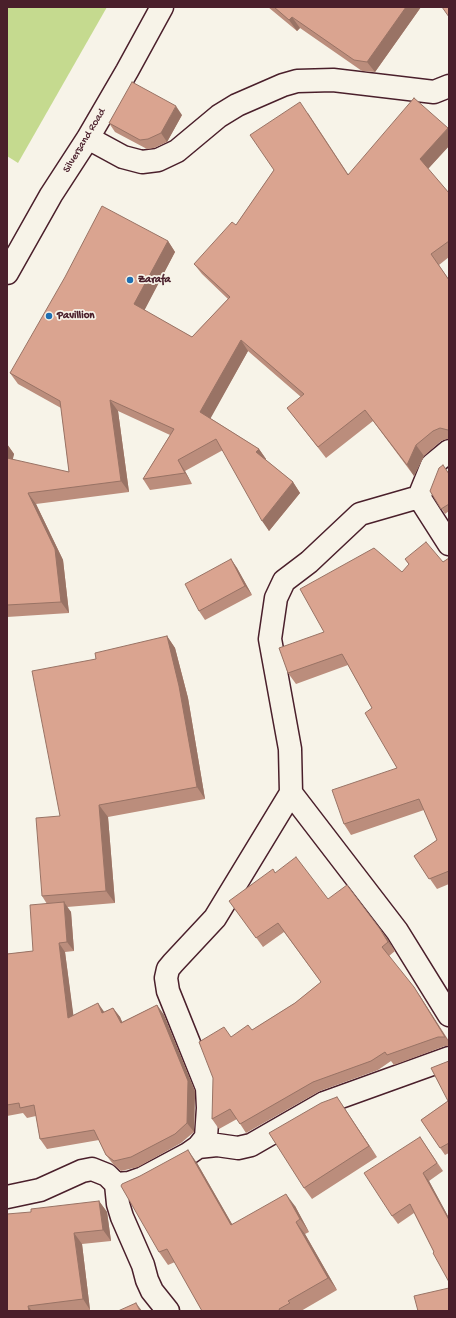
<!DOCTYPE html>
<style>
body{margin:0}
#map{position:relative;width:456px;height:1318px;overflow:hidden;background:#f7f3e8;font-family:"Gochi Hand",sans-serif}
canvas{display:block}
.frame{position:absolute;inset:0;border:8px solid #4a1f2b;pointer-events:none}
</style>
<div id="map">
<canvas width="456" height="1318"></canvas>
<div class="frame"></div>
</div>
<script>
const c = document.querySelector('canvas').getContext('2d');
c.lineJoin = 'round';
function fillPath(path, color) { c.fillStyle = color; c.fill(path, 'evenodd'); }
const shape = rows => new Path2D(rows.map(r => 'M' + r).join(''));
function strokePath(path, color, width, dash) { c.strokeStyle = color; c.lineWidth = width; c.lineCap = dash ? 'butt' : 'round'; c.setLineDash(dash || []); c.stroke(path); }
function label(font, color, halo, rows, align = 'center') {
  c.font = font + ' "Gochi Hand",sans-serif'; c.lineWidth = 3.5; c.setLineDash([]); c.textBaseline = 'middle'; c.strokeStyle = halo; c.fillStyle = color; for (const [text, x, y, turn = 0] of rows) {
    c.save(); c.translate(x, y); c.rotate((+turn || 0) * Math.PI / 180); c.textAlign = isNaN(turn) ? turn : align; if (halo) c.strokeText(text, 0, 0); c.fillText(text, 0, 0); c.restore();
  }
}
fillPath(shape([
 [7,7,107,7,18,163,7,156]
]), '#c5da8f');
const minor = shape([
 [88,138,123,157,142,162,158,160,177,151,219,116,237,105,283,85,297,81,333,80,434,92,449,86],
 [7,273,51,195,88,138,127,71,162,7],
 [449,451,432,465,419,497,360,514,309,562,284,581,276,598,270,639,290,749,291,793,397,931,449,1015],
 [419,497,449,544],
 [198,1147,217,1145,238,1148,251,1145,324,1103,449,1058],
 [116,1184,118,1204,122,1217,143,1265,147,1280,152,1291,168,1311],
 [7,1197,40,1190,82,1171,92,1169,107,1175,116,1184,129,1183,143,1178,188,1154,198,1147,206,1137,208,1108,207,1088,168,991,166,978,168,969,173,963,215,918,291,793]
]);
strokePath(minor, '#4a1f2b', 25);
strokePath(minor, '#f7f3e8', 22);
fillPath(shape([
 [268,7,421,7,375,72,362,71,300,28,297,31],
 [308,113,348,174,449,130,449,146,428,169,449,193,449,257,439,265,449,280,449,439,447,439,441,441,424,456,414,476,373,421,326,458,295,418,287,408,301,397,248,351,210,418,259,449,266,459,266,460,293,482,300,493,269,531,223,450,185,471,192,484,150,490,143,479,170,435,118,411,129,492,36,504,63,560,69,613,7,617,7,444,14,454,12,460,69,472,61,408,18,384,10,373,168,241,175,252,144,310,192,337,228,299,202,274,194,264,236,225,274,170],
 [182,115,167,142,154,148,147,149,115,132,109,123],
 [449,474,449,511,445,514,430,491],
 [449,558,449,884,437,889,414,856,437,840,424,810,351,835,344,824,397,768,372,708,348,665,296,684,288,673,324,632,402,572,409,565,405,559,443,562],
 [231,559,237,568,252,595,205,620,199,611],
 [167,636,175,648,188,698,205,799,108,817,115,903,67,907,71,912,74,951,65,952,73,1015,104,1012,113,1008,120,1017,122,1022,157,1005,164,1015,195,1091,194,1132,181,1143,138,1167,121,1171,113,1164,106,1155,99,1140,47,1149,40,1139,36,1116,27,1118,23,1113,7,1116,7,954,33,951,47,904,42,896,60,816,96,659],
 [275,873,328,899,380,929,395,951,389,956,420,996,449,1041,449,1046,445,1046,394,1065,391,1061,378,1070,320,1091,246,1133,237,1119,219,1129,212,1119,231,1037,252,1030,295,1003,321,982,284,932,263,947,236,910],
 [449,1061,449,1153,445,1155,421,1120,448,1101],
 [345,1109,377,1157,312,1199,304,1188],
 [420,1137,443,1171,429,1181,449,1218,449,1282,414,1213,398,1224,392,1216],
 [197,1163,232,1224,295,1206,309,1232,305,1234,337,1290,301,1311,202,1311,175,1262,168,1265,159,1252],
 [99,1201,107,1212,111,1241,82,1244,90,1310,82,1311,7,1311]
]), '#bb8d7c');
fillPath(shape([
 [406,7,421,7,375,72,367,62],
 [292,17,300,28,297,31,289,20],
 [176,106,182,115,167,142,161,133],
 [448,128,449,130,449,146,427,170,420,159],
 [168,241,175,252,142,315,134,304],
 [241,340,248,351,208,423,200,412],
 [110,400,118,411,129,492,121,481],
 [7,444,14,454,11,468,7,463],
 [416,445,424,456,414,476,407,465],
 [259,449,266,459,264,463,256,452],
 [178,460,185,471,192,484,185,473],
 [293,482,300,493,269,531,262,521],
 [28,493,36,504,63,560,69,613,61,602],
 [231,559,237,568,252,595,245,586],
 [167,636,175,648,188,698,205,799,197,787],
 [99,805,108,817,115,903,106,891],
 [64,902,71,912,74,951,67,942],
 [380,929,387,938,395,951,388,942],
 [59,943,65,952,75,1027,68,1018],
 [414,987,420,996,449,1042,445,1037],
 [98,1003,105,1013,102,1013],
 [157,1005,164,1015,195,1091,194,1132,187,1123],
 [113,1008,120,1017,127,1033,121,1023],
 [337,1097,377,1157,369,1146],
 [188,1150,197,1163,240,1238,231,1225],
 [423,1173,429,1181,449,1218,449,1220],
 [286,1194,295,1206,309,1232,300,1219],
 [99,1201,107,1212,111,1241,103,1230],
 [296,1222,305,1234,337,1290,328,1278],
 [74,1233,82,1244,90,1310,83,1299],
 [136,1303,142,1311,140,1311],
 [28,1306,32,1311,29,1311]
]), '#997365');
const building = shape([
 [274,7,406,7,367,62,354,60,292,17,289,20,274,7],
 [442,7,449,7,449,17,442,7],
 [132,82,176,106,161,133,148,139,140,140,109,123,132,82],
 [414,98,448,128,420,159,449,193,449,241,431,254,449,280,449,429,448,430,440,428,433,431,416,445,407,465,365,410,318,447,287,408,304,394,241,340,200,412,259,449,256,452,293,482,262,521,216,439,178,460,185,473,143,479,174,429,110,400,121,481,28,493,55,549,61,602,7,605,7,458,69,472,60,401,10,373,65,277,102,206,168,241,134,304,192,337,230,297,194,264,232,222,236,225,274,170,250,135,300,102,348,175,414,98],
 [443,465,449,474,449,504,441,509,430,491,439,468,443,465],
 [426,542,443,562,449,558,449,871,429,879,414,856,437,840,419,799,344,824,332,790,397,768,365,713,372,708,342,654,288,673,279,648,324,632,300,589,374,548,402,572,409,564,405,559,426,542],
 [231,559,245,586,199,611,185,584,231,559],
 [167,636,179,686,197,787,99,805,106,891,42,896,36,818,60,816,32,671,96,659,95,653,167,636],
 [296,857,328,899,347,885,380,929,388,942,382,947,414,987,445,1037,438,1037,387,1055,385,1052,371,1061,313,1082,240,1124,230,1109,212,1119,213,1078,199,1042,224,1027,231,1037,248,1025,252,1030,295,1003,321,982,278,923,256,938,229,901,273,869,275,873,296,857],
 [64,902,67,942,59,943,68,1018,98,1003,102,1013,113,1008,121,1023,157,1005,188,1081,187,1123,175,1134,131,1157,114,1161,106,1155,94,1130,40,1139,34,1105,20,1108,19,1103,7,1105,7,954,33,951,30,905,64,902],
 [449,1061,449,1143,440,1148,421,1120,448,1101,431,1068,449,1061],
 [337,1097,369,1146,304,1188,269,1133,321,1103,337,1097],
 [420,1137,437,1163,423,1173,449,1220,449,1282,433,1253,434,1252,410,1204,392,1216,364,1173,420,1137],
 [188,1150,231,1225,286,1194,300,1219,296,1222,328,1278,288,1301,290,1303,279,1309,280,1311,202,1311,167,1249,159,1252,121,1186,122,1184,140,1176,188,1150],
 [99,1201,103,1230,74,1233,83,1299,28,1306,29,1311,7,1311,7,1214,31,1212,31,1209,99,1201],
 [449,1288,449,1311,418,1311,414,1296,449,1288],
 [136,1303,140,1311,118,1311,136,1303]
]);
fillPath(building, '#daa490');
strokePath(building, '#997365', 1);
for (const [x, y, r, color] of [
 [130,280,4,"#1f6fb2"],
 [49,316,4,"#1f6fb2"]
]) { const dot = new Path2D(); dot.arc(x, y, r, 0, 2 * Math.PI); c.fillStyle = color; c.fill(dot); strokePath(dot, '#f7f3e8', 1.5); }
label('11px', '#4a1f2b', '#f7f3e8', [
 ["Silversand Road",85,141,-59]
]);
label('bold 11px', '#4a1f2b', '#f7f3e8', [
 ["Zarafa",138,280],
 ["Pavillion",57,316]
], 'left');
</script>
